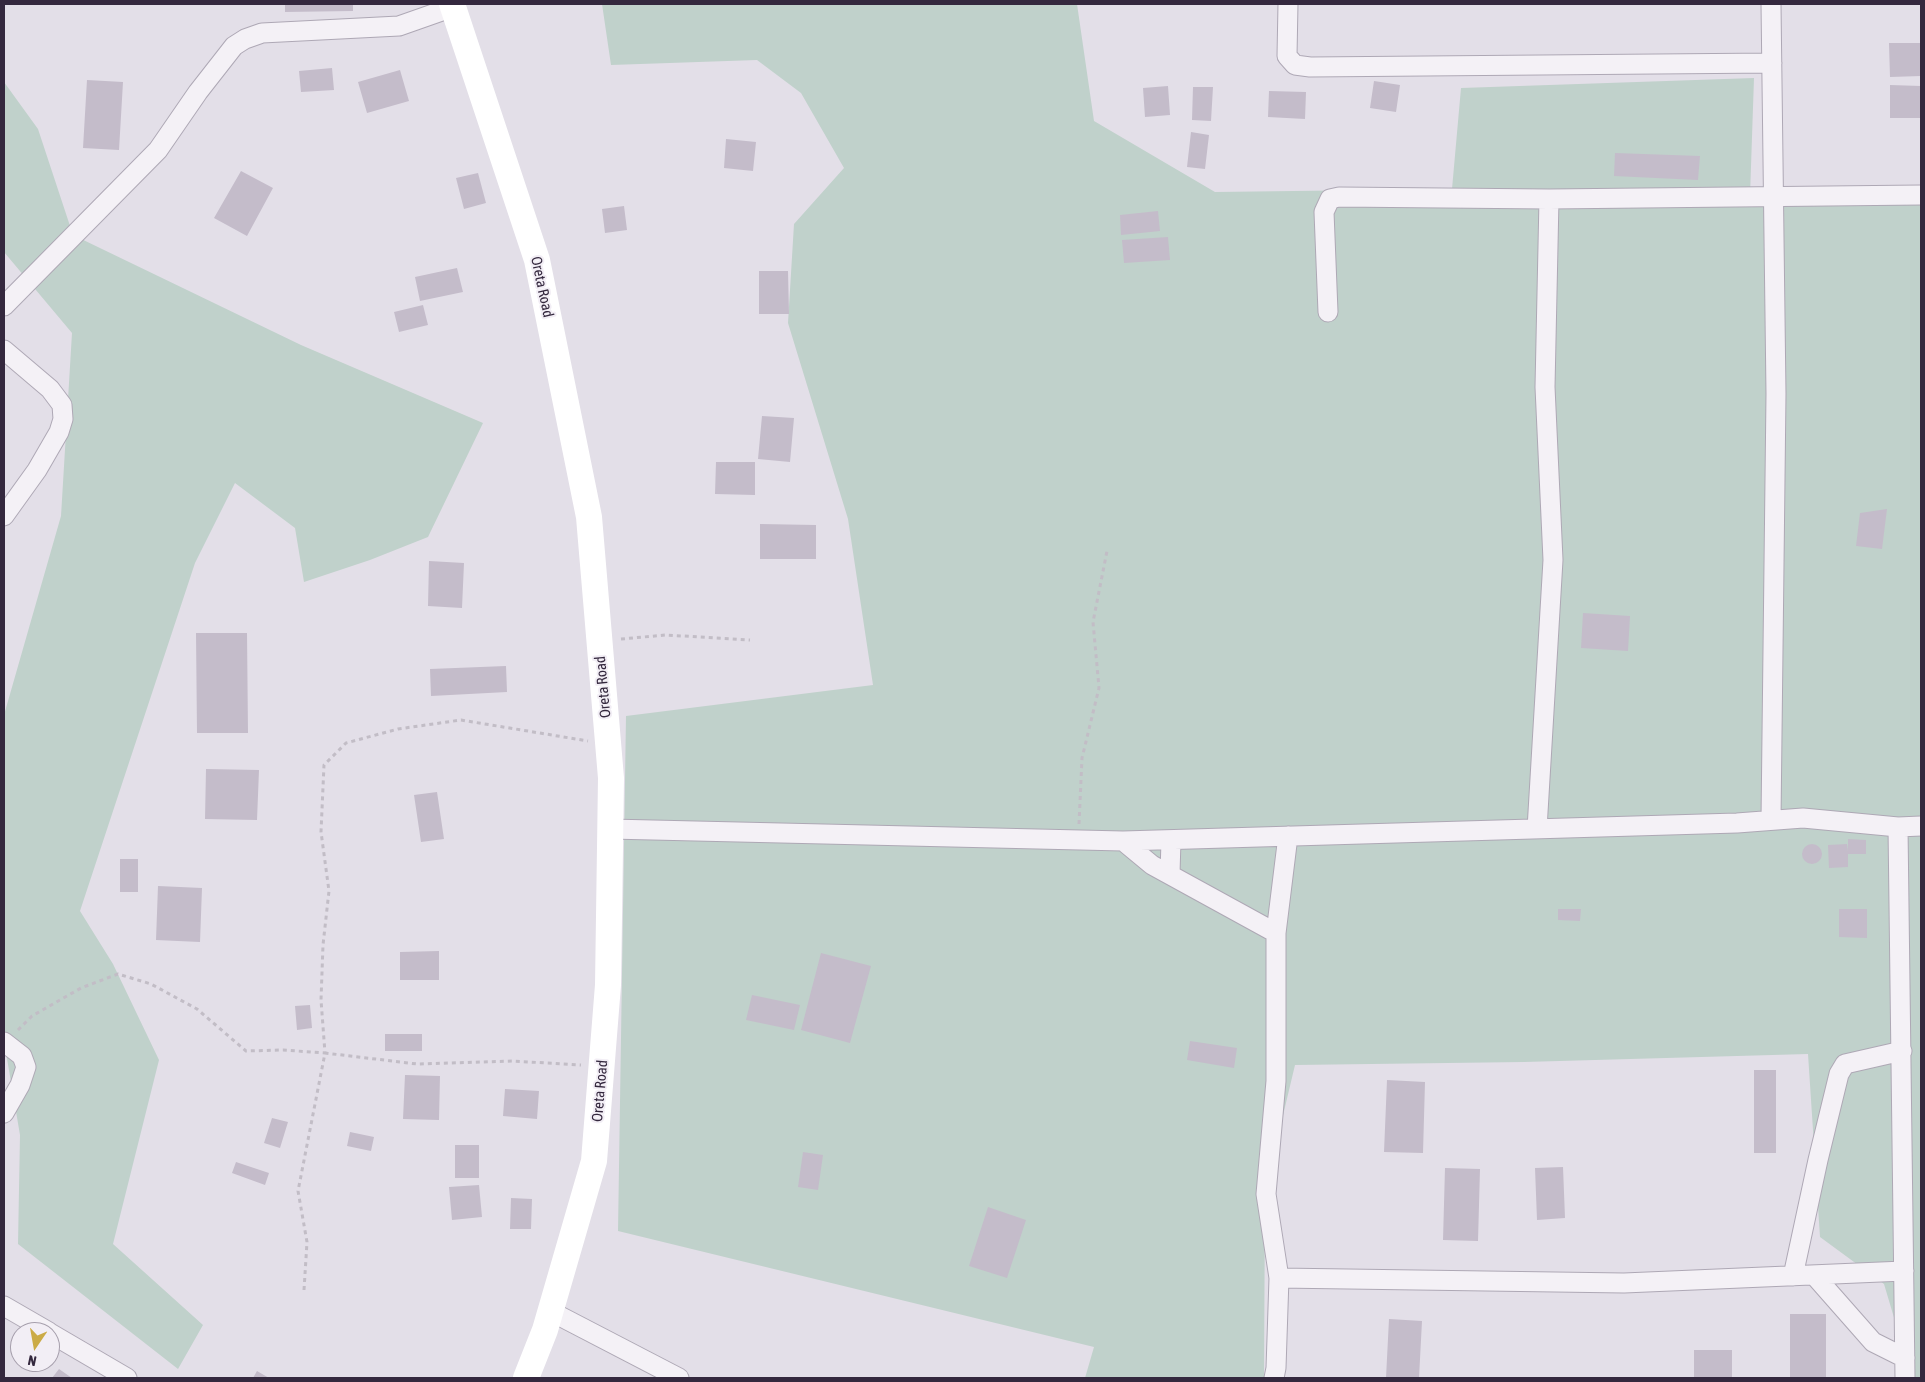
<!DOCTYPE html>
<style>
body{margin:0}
#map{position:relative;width:1925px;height:1382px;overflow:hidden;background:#e3dfe8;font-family:"Asap Condensed",sans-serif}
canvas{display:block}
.frame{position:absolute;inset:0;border:5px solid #34283e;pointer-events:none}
.north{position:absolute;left:10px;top:1322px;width:50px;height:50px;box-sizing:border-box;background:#f2eef5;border:1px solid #a69fac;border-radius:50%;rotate:192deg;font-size:14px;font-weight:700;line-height:20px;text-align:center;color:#34283e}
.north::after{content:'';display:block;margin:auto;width:18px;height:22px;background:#cbab46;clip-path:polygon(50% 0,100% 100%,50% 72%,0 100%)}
</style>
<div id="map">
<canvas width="1925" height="1382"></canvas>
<div class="frame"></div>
<div class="north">N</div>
</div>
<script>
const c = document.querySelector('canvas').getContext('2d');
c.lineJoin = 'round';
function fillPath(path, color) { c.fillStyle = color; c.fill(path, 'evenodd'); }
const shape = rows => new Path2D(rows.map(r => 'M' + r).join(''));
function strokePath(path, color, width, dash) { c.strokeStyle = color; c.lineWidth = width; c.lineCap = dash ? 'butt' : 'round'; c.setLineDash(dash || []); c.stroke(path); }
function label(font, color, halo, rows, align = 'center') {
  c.font = font + ' "Asap Condensed",sans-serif'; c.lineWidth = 4; c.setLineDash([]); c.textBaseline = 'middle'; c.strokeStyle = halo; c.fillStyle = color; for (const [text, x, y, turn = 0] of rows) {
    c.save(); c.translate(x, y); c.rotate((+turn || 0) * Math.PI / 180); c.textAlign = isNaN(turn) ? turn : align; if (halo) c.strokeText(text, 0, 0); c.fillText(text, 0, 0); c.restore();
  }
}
fillPath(shape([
 [602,4,1077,4,1094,121,1215,192,1452,189,1461,88,1754,78,1750,196,1921,186,1921,1378,1912,1378,1884,1284,1820,1237,1808,1054,1524,1062,1295,1065,1265,1191,1264,1378,1085,1378,1094,1347,618,1231,626,716,873,685,848,519,788,323,794,224,844,168,801,93,757,60,611,65],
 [4,82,38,129,73,235,301,345,483,423,428,537,370,560,304,582,295,528,235,483,195,563,115,805,80,911,113,964,159,1060,113,1244,203,1325,178,1369,18,1244,20,1135,4,1041,4,715,61,516,72,333,4,252]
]), '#c0d1cb');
fillPath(shape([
 [285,4,353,4,353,11,285,12],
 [1889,43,1921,43,1921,76,1890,77],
 [332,68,334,90,301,92,299,71],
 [400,70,409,101,367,113,358,82],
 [87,80,123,82,119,150,83,148],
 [1374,81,1400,85,1396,112,1370,108],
 [1890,85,1921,86,1921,118,1890,118],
 [1168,86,1170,115,1145,117,1143,88],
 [1193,87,1213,87,1211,121,1192,120],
 [1269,91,1306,92,1305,119,1268,117],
 [1191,132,1209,135,1205,169,1187,167],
 [726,139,756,142,753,171,724,168],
 [1615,153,1700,156,1698,180,1614,176],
 [241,171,273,188,247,236,214,218],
 [478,173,486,203,464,209,456,178],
 [624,206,627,230,605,233,602,209],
 [1158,211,1160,231,1121,235,1120,215],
 [1168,237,1170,260,1124,263,1122,240],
 [457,268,463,292,420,301,415,277],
 [759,271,788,271,789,314,759,314],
 [423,305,428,325,399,332,394,312],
 [762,416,794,418,790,462,758,459],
 [716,462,755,462,755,495,715,494],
 [1887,509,1882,549,1856,546,1860,513],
 [760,524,816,525,816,559,760,559],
 [429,561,464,563,462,608,428,606],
 [1583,613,1630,616,1628,651,1581,648],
 [196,633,247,633,248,733,197,733],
 [506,666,507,692,431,696,430,669],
 [206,769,259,770,257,820,205,819],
 [437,792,444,839,421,842,414,795],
 [1848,839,1866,840,1866,854,1848,854,1848,867,1829,868,1828,845,1847,844,1848,851],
 '1802 854a10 10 0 1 1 20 0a10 10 0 1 1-20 0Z',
 [120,859,138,859,138,892,120,892],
 [158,886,202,888,200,942,156,940],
 [1558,909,1581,909,1580,921,1558,920],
 [1839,909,1867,909,1867,938,1839,937],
 [439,951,439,980,400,980,400,952],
 [821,953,871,966,850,1043,801,1030],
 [752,995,800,1005,794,1030,746,1020],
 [310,1005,312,1028,297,1030,295,1006],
 [385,1034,422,1034,422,1051,385,1051],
 [1190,1041,1237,1048,1234,1068,1187,1060],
 [1754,1070,1776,1070,1776,1153,1754,1153],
 [405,1075,440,1076,439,1120,403,1119],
 [1387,1080,1425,1082,1423,1153,1384,1152],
 [505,1089,539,1091,537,1119,503,1116],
 [272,1118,288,1122,280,1148,264,1143],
 [350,1132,374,1137,371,1151,347,1146],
 [455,1145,479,1145,479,1178,455,1178],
 [803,1152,823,1155,818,1190,798,1187],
 [236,1162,269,1173,265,1185,232,1173],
 [1563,1167,1565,1218,1537,1220,1535,1168],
 [1445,1168,1480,1169,1478,1241,1443,1240],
 [479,1185,482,1217,452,1220,449,1187],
 [511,1198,532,1199,531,1229,510,1229],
 [988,1207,1026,1220,1007,1278,969,1266],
 [1790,1314,1826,1314,1826,1378,1790,1378],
 [1389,1319,1422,1321,1419,1378,1386,1378],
 [1694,1350,1732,1350,1732,1378,1694,1378],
 [59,1369,72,1378,52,1378],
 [257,1371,269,1378,253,1378]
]), '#c4bcca');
const street = shape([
 [1288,4,1287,56,1295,65,1310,67,1772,63],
 [4,306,158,150,198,92,234,46,245,39,262,33,399,26,453,7],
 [1328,312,1324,212,1330,199,1339,197,1549,199,1921,195],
 [4,350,50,389,62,405,63,419,59,432,37,470,4,516],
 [1771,820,1776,394,1771,4],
 [1898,827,1905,1378],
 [610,829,1123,841,1737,823,1803,818,1898,827,1921,826],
 [1537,829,1553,560,1545,387,1549,199],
 [1123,841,1152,865,1276,933],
 [1170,874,1171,840],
 [4,1042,22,1056,26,1067,20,1085,4,1113],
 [1814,1275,1873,1342,1905,1358],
 [1793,1276,1818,1160,1839,1074,1845,1064,1902,1051],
 [1279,1278,1624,1283,1904,1271],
 [4,1306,49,1332],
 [550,1311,679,1378],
 [50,1333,127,1378],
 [1274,1378,1276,1368,1279,1278,1266,1194,1276,1081,1276,933,1288,836]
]);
strokePath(street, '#aea8b5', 21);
strokePath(shape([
 [621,639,666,635,750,640],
 [1079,824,1082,758,1099,688,1093,622,1107,551],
 [18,1030,32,1016,81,988,118,974,151,984,197,1009,246,1051,283,1050,325,1053,321,1000,323,945,329,891,321,832,324,765,346,743,398,729,461,720,588,741],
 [304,1290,307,1242,298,1191,325,1053,417,1064,512,1061,581,1065]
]), '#c2bdc6', 3, [4, 4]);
strokePath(street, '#f4f1f6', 19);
strokePath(shape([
 [452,4,537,260,589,517,611,778,608,985,594,1161,545,1330,526,1378]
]), '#fff', 26);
label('15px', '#34283e', '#f2eef5', [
 ["Oreta Road",542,287,78],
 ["Oreta Road",603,687,-95],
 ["Oreta Road",600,1091,-85]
]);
</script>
